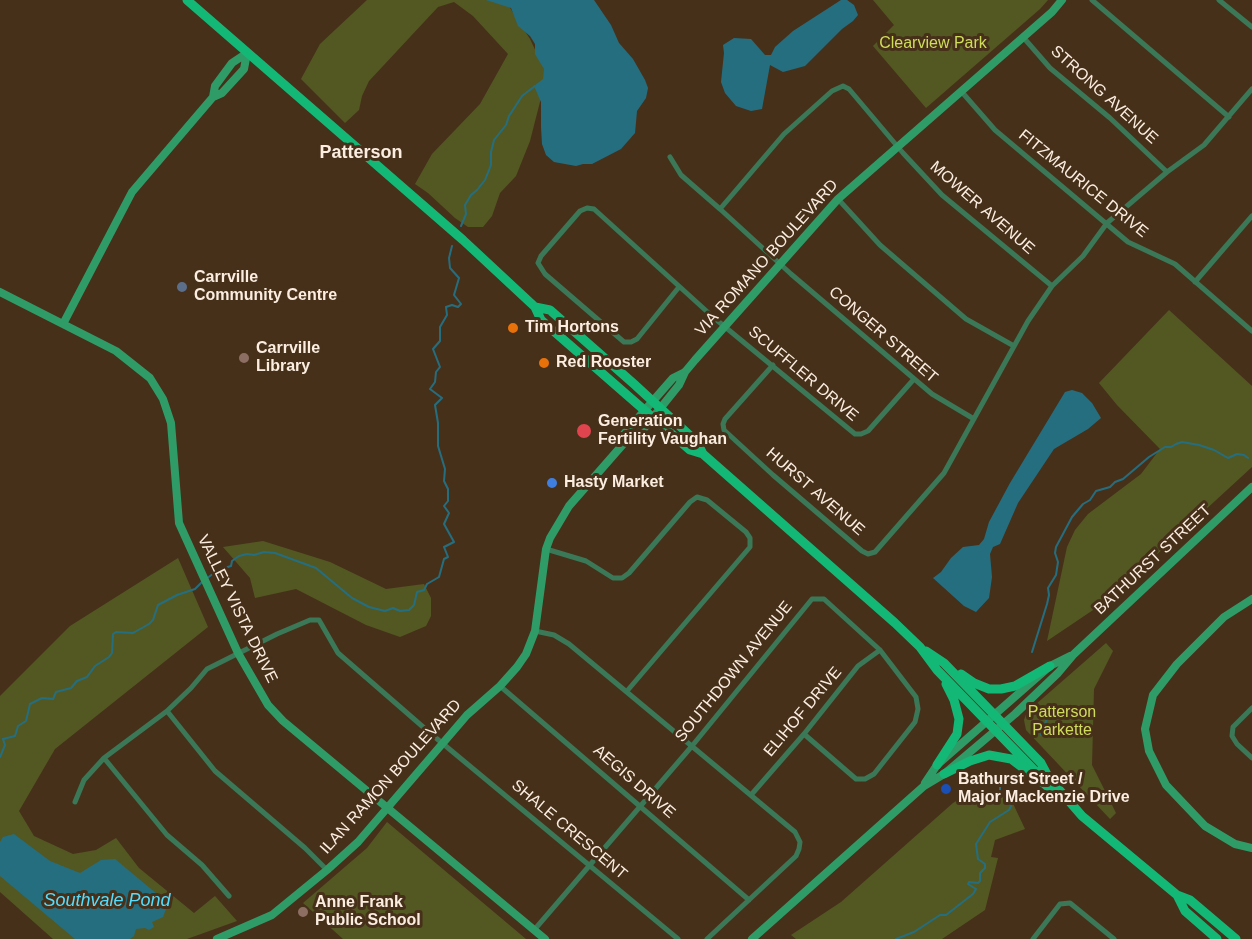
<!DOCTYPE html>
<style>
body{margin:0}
canvas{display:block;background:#46301a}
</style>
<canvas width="1252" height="939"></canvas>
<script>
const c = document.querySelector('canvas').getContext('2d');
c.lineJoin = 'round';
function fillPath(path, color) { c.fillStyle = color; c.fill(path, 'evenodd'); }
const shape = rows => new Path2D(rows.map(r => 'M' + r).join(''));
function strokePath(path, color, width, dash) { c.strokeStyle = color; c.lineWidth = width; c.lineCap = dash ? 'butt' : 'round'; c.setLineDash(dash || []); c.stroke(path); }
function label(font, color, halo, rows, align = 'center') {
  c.font = font + ' Helvetica,sans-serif'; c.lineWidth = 6; c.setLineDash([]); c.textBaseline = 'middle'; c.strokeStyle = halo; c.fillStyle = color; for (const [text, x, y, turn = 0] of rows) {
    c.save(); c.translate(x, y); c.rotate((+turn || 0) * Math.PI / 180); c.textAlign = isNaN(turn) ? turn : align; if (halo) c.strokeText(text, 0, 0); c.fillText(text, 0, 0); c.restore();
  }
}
fillPath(shape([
 [367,0,505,0,530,39,549,79,542,94,530,141,516,176,500,193,492,216,483,227,468,227,455,218,428,193,415,184,432,154,480,104,508,54,473,16,454,2,438,7,369,81,362,96,359,110,345,123,301,79,320,44],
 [873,0,1048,0,1040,9,926,108,873,46,894,25],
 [1169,310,1252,386,1252,467,1105,602,1047,641,1067,547,1075,530,1088,514,1141,474,1160,449,1117,405,1099,383],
 [263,541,330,562,386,589,424,584,431,598,431,616,426,626,400,637,366,625,296,589,255,598,250,578,223,547],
 [178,558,208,627,55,749,19,811,34,836,73,854,96,850,116,838,139,868,194,913,215,896,237,921,187,939,53,939,0,892,0,696,70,626],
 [1106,643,1113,651,1094,689,1092,765,1116,813,1110,819,1026,730,1024,720,1027,712],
 [971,792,1008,793,1025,829,995,840,991,857,998,858,985,910,942,939,796,939,791,935,841,902,953,803],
 [387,822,526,939,343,939,303,903,367,848]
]), '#535822');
fillPath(shape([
 [486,0,594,0,611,25,619,43,633,59,645,80,648,88,646,98,637,111,635,133,621,149,592,164,583,164,576,166,554,162,546,155,542,144,541,127,541,102,534,86,543,79,544,69,535,54,535,44,530,36,518,26,511,8],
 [841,0,847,0,854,5,858,15,853,21,842,29,805,66,783,72,770,65,762,109,751,111,736,106,725,93,721,82,724,53,723,45,734,38,751,39,765,55,771,55,775,47,793,31],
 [1072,390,1082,393,1092,403,1101,418,1088,429,1054,449,1018,503,1000,544,993,547,990,554,992,577,989,598,976,612,964,606,933,578,941,572,951,558,963,547,979,545,984,539,989,522,1010,483,1065,392],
 [14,834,50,861,80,873,101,860,115,859,163,899,166,909,163,917,152,922,154,927,149,930,145,928,136,929,134,936,130,939,75,939,0,876,0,842,3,837]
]), '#256e7f');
strokePath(shape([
 [461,226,466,214,465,205,471,195,477,190,485,180,491,165,491,152,494,140,506,125,509,116,522,96,535,86],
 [206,579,218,570,231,566,232,561,239,556,247,554,254,555,264,552,275,553,316,568,352,598,369,607,385,611,393,608,400,611,409,610,414,605,417,592,424,590,427,584,439,577,444,559,448,557,444,547,454,542,444,524,449,513,444,506,448,501,448,489,444,481,445,469,438,446,438,423,435,405,442,398,430,389,435,382,436,372,440,367,433,349,440,341,440,327,447,315,446,307,452,305,458,307,461,304,454,295,459,278,450,268,449,258,452,246],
 [1032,652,1047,604,1049,595,1048,588,1056,575,1058,562,1055,553,1056,547,1072,517,1083,504,1090,500,1096,491,1110,487,1115,482,1123,479,1149,457,1165,447,1171,447,1176,444,1182,442,1199,445,1214,450,1228,458,1237,454,1244,455,1248,458],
 [1041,735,1051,707],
 [0,757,5,745,3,739,15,736,18,726,26,721,30,704,42,698,53,699,56,692,71,688,77,681,87,677,95,666,109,657,112,653,113,634,116,632,133,633,149,624,153,620,158,605,177,595,195,589,202,582],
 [896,939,914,932,940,915,946,915,973,894,976,889,968,884,969,882,978,883,980,881,980,873,985,868,985,864,978,859,976,844,990,822,1009,810,1011,806,1000,791,1000,785,1006,775]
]), '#256e7f', 2);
strokePath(shape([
 [1092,0,1229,117],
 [1219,0,1252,27],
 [1023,37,1050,68,1110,118,1167,172],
 [961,91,995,130,1128,242,1175,264,1252,331],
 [670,157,681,175,720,209],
 [838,199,880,245,966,319,1014,346],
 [1195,282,1252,216],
 [679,287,637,339,631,342,624,342,545,274,538,263,541,256,580,211,587,208,594,209,713,317,855,434,861,434,868,431,914,379],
 [773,365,725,419,723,424,724,430,773,475,862,551,868,554,875,552,944,473,1028,321,1052,286,1083,256,1107,223,1167,172,1204,145,1252,89],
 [974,419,932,394,791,274,720,209,784,134,832,91,843,86,849,89,903,153,942,195,1052,286],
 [546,549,586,561,613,578,622,578,629,573,690,502,697,497,707,500,746,532,750,538,750,547,627,691],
 [535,631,554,635,569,644,795,832,800,842,799,849,796,856,707,939],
 [500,686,749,900],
 [1252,708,1233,727,1232,736,1237,744,1252,758],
 [167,711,215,771,305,848,327,870],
 [104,758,167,835,202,865,229,896],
 [751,795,804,734,858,666,880,650],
 [75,802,84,780,104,758,167,711,191,688,207,669,277,634,310,620,319,620,338,653,430,733,678,939],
 [535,929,692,746,812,599,824,599,880,650,916,697,918,709,915,722,874,774,865,779,856,779,804,734],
 [1033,939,1060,904,1070,903,1114,939]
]), '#3a7857', 5);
strokePath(shape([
 [213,97,215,86,232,63,247,53],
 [0,292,116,351,150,378,163,399,171,423,179,523,238,653,268,705,283,721,545,939],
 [63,324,132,192,213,97,222,93,244,69,247,53],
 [625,442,624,434,673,378,685,372,695,360,838,199,1052,12,1062,0],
 [1252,599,1224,617,1177,664,1153,695,1145,729,1149,751,1166,785,1205,826,1235,844,1252,848],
 [925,783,937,765,1050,666,1070,656],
 [217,939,272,915,327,870,358,842,467,715,500,686,517,667,526,654,535,631,546,549,550,538,569,506,625,442,632,441,646,426,679,385,685,372],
 [752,939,924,786,944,774,1015,714,1058,673,1074,654,1252,487]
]), '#2f9c68', 8);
strokePath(shape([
 [187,0,463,240,535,307,541,320,690,450,703,454],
 [535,307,550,310,634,384,697,442,703,454,895,623,920,647,937,670,1034,770,1049,778],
 [926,651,944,663,1041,763,1049,778,1082,816,1177,895,1190,900,1236,939],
 [961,674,974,683,989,689,1001,689,1015,686,1050,666],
 [937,765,957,734,959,719,954,700,946,684],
 [944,774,970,761,989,755,1011,759,1056,793],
 [1177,895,1185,911,1217,939]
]), '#14b876', 9);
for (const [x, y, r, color] of [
 [182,287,6,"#5c6f8a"],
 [513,328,6,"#e8710a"],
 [244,358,6,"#8d6e63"],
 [544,363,6,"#e8710a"],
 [584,431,8,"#e0444e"],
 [552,483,6,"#3f7fe0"],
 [946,789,6,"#1a4fb4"],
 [303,912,6,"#8d6e63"]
]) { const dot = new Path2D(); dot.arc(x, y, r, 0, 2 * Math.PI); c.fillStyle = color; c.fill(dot); strokePath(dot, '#46301a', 2); }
label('16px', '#d0dd5a', '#46301a', [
 ["Clearview Park",933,44],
 ["Patterson",1062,713],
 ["Parkette",1062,731]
]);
label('16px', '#fbede0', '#46301a', [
 ["STRONG AVENUE",1104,95,42],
 ["FITZMAURICE DRIVE",1083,184,39],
 ["MOWER AVENUE",982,208,41],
 ["VIA ROMANO BOULEVARD",767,258,-48],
 ["CONGER STREET",883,335,41],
 ["SCUFFLER DRIVE",803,374,40],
 ["HURST AVENUE",815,492,41],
 ["BATHURST STREET",1153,560,-43],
 ["VALLEY VISTA DRIVE",237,609,64],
 ["SOUTHDOWN AVENUE",734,672,-51],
 ["ELIHOF DRIVE",803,712,-50],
 ["ILAN RAMON BOULEVARD",391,777,-48],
 ["AEGIS DRIVE",634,782,41],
 ["SHALE CRESCENT",569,830,40]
]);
label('bold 16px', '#fbede0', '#46301a', [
 ["Carrville",194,278],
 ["Community Centre",194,296],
 ["Tim Hortons",525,328],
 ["Carrville",256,349],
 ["Library",256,367],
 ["Red Rooster",556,363],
 ["Generation",598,422],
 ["Fertility Vaughan",598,440],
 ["Hasty Market",564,483],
 ["Bathurst Street /",958,780],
 ["Major Mackenzie Drive",958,798],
 ["Anne Frank",315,903],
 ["Public School",315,921]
], 'left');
label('bold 18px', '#fbede0', '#46301a', [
 ["Patterson",361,153]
]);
label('italic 18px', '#55ddfe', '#46301a', [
 ["Southvale Pond",107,901]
]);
</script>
